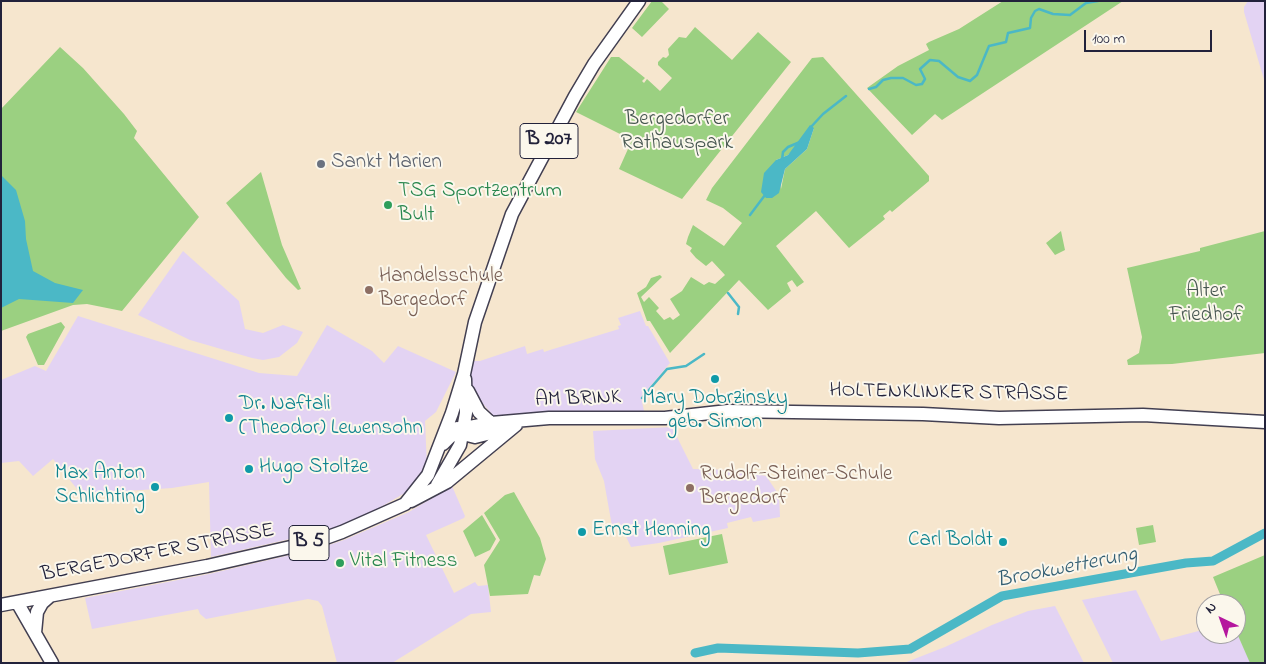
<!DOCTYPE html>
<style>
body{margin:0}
#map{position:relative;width:1266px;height:664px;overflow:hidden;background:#f6e6ce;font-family:"Indie Flower",sans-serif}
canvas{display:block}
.frame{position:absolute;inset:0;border:2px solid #22223b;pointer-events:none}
.north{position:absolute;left:1196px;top:594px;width:50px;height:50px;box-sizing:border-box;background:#fbf7ec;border:1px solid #a4a2a5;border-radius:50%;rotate:318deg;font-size:14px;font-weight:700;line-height:20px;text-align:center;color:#22223b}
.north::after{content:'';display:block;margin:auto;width:18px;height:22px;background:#b5179e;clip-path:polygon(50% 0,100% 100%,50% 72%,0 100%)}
.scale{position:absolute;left:1084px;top:30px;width:128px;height:22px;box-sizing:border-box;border:2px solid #22223b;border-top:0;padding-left:6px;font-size:15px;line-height:18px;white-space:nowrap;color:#22223b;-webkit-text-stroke:4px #fbf7ec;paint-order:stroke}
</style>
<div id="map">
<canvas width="1266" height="664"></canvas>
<div class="frame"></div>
<div class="north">N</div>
<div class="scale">100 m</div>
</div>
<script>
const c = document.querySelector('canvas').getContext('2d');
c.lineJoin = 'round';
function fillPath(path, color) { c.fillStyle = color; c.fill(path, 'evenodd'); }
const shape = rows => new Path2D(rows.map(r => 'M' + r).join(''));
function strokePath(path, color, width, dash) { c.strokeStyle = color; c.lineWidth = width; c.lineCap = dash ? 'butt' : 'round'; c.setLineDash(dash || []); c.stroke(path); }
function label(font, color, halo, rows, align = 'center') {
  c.font = font + ' "Indie Flower",sans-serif'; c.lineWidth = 4; c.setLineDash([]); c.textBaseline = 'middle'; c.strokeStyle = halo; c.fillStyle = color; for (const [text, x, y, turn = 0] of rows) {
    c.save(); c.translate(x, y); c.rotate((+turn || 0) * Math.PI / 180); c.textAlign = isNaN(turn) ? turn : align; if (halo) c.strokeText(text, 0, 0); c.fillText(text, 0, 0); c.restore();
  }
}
fillPath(shape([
 [1248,1,1265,1,1265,83,1244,12,1244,7],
 [183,251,239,301,245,329,263,333,283,325,303,332,297,343,279,357,263,360,252,358,190,340,138,315],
 [640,311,646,326,648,326,670,363,641,397,644,411,496,419,478,398,469,380,469,361,480,361,525,346,527,354,543,349,544,352,550,350,619,329,618,326,621,325,618,318],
 [78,316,259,373,297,376,327,325,372,351,384,363,398,346,456,372,436,412,425,421,427,466,410,490,374,511,329,530,211,557,209,482,172,488,81,494,53,459,33,476,19,461,1,463,1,380,35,366,46,371],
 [672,427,693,469,733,470,766,476,779,495,780,517,753,522,751,517,727,523,728,528,659,543,631,547,619,522,612,526,604,481,595,459,593,431],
 [452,486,465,516,464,518,426,535,454,593,475,582,478,586,488,585,491,612,471,614,392,663,337,663,322,606,318,601,308,599,206,619,200,614,198,609,92,629,85,598,209,574,320,548,344,540,409,512],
 [1136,590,1161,641,1206,629,1206,634,1236,634,1236,631,1251,663,1113,663,1082,600],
 [1055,606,1084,663,904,663,945,647,992,625,1028,611]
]), '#e3d3f3');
fillPath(shape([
 [652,1,661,1,669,9,642,37,632,28],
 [1003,1,1123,1,942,120,935,114,912,135,867,88,898,66,929,50,926,44,929,42,959,29],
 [695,27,732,60,758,32,791,62,682,199,619,169,632,140,576,112,611,57,619,57,645,78,642,81,644,83,647,79,660,91,672,78,658,65,658,62,663,57,666,58,669,55,668,49,679,37,686,38],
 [60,47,83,68,124,114,137,131,134,138,199,217,122,311,87,304,73,305,1,331,1,109],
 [823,57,929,176,929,181,892,212,890,210,883,216,885,219,849,248,816,211,776,246,804,282,797,287,792,280,787,283,791,291,768,310,739,280,670,353,650,321,647,321,637,293,646,287,651,278,660,275,662,277,641,297,644,302,649,297,659,308,656,311,664,320,670,317,673,320,680,315,670,299,682,291,691,277,704,285,709,282,715,284,725,275,712,261,706,266,696,258,690,251,692,248,686,244,688,237,693,225,724,246,742,223,723,208,706,200,712,188,812,58],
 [814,128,807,149,785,169,781,189,776,160,788,155],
 [261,172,282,245,301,289,298,290,286,278,226,203],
 [1061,231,1065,250,1055,255,1046,243],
 [1265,231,1265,353,1172,364,1128,365,1127,360,1139,353,1142,337,1127,268,1200,251,1200,248],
 [61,322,65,327,44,365,38,365,26,337,28,334],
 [514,492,540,538,546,559,540,576,534,575,528,594,490,596,484,565,500,540,484,513,505,495],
 [482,515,496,539,490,550,475,557,463,531],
 [1153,525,1156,542,1139,545,1136,528],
 [722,534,728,563,669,575,663,546],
 [1265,555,1265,663,1250,663,1236,631,1236,604,1224,604,1213,577]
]), '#9bd081');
fillPath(shape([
 [810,125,814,128,807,149,785,169,779,193,772,198,766,198,761,192,764,173,776,160,788,155],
 [1,175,16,190,25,221,26,239,33,271,55,283,83,290,73,303,19,299,1,308]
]), '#4bb8c6');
strokePath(shape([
 [869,89,876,87,883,80,891,78,903,78,916,85,922,84,925,79,920,69,930,60,939,61,958,77,970,81,977,75,989,46,1006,42,1008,33,1030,28,1031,18,1035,11,1039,9,1053,14,1070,15,1086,3,1098,1],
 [810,128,823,114,846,96],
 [782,160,783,152,788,147,800,142],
 [750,215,765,195],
 [728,293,739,307,738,314],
 [642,398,667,369,686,366,704,354]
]), '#4bb8c6', 2.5);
strokePath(shape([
 [695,653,718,648,858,653,910,649,1002,596,1186,563,1213,561,1265,533]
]), '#4bb8c6', 9);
const major = shape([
 [468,391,479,412,491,423],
 [457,428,463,434,475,437,507,429],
 [443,444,453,434,464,428,491,423,549,418,665,418,728,411,923,414,999,418,1143,415,1265,422],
 [437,485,460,445,466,413,465,379],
 [411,501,447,482,516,425],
 [17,602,52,663],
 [1,605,207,566,317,541,342,532,405,504,428,475,452,413,464,374,475,322,512,214,575,96,594,64,639,1],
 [35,633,37,612,42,603,50,596]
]);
strokePath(major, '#423f51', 15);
strokePath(major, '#fff', 12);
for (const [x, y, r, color] of [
 [321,164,5,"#6b7280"],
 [388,205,5,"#2e9e5b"],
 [369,290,5,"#8d6e63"],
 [715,379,5,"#0f9aa8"],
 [229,418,5,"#0f9aa8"],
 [249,469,5,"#0f9aa8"],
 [155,487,5,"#0f9aa8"],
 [690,488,5,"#8d6e63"],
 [582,532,5,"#0f9aa8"],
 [1003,542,5,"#0f9aa8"],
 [340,563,5,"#2e9e5b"]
]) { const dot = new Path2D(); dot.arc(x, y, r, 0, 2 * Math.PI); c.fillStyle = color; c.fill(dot); strokePath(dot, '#fbf7ec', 2); }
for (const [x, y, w] of [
 [549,141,58],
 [309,543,40]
]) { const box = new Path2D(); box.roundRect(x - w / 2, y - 17.5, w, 35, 4); c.fillStyle = '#fbf7ec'; c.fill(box); strokePath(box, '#22223b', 1); }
label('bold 20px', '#22223b', null, [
 ["B 207",549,141],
 ["B 5",309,543]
]);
label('21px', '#465650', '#fbf7ec', [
 ["Bergedorfer",677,121],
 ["Rathauspark",677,145],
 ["Alter",1206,293],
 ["Friedhof",1206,317]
]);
label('21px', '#5b616d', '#fbf7ec', [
 ["Sankt Marien",331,164]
], 'left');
label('21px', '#27864d', '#fbf7ec', [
 ["TSG Sportzentrum",398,193],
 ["Bult",398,217],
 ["Vital Fitness",350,563]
], 'left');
label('21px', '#785e54', '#fbf7ec', [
 ["Handelsschule",379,278],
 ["Bergedorf",379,302],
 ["Rudolf-Steiner-Schule",700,476],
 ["Bergedorf",700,500]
], 'left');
label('21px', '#22223b', '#fbf7ec', [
 ["HOLTENKLINKER STRASSE",949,394,1],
 ["AM BRINK",578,400,-2],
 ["BERGEDORFER STRASSE",158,554,-11]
]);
label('21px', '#0d838f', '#fbf7ec', [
 ["Mary Dobrzinsky",715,400,"center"],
 ["geb. Simon",715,424,"center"],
 ["Dr. Naftali",239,406],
 ["(Theodor) Lewensohn",239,430],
 ["Hugo Stoltze",259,469],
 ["Max Anton",145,475,"right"],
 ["Schlichting",145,499,"right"],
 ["Ernst Henning",592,532],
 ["Carl Boldt",993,542,"right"]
], 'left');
label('italic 22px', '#325e73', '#fbf7ec', [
 ["Brookwetterung",1067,569,-11]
]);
</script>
